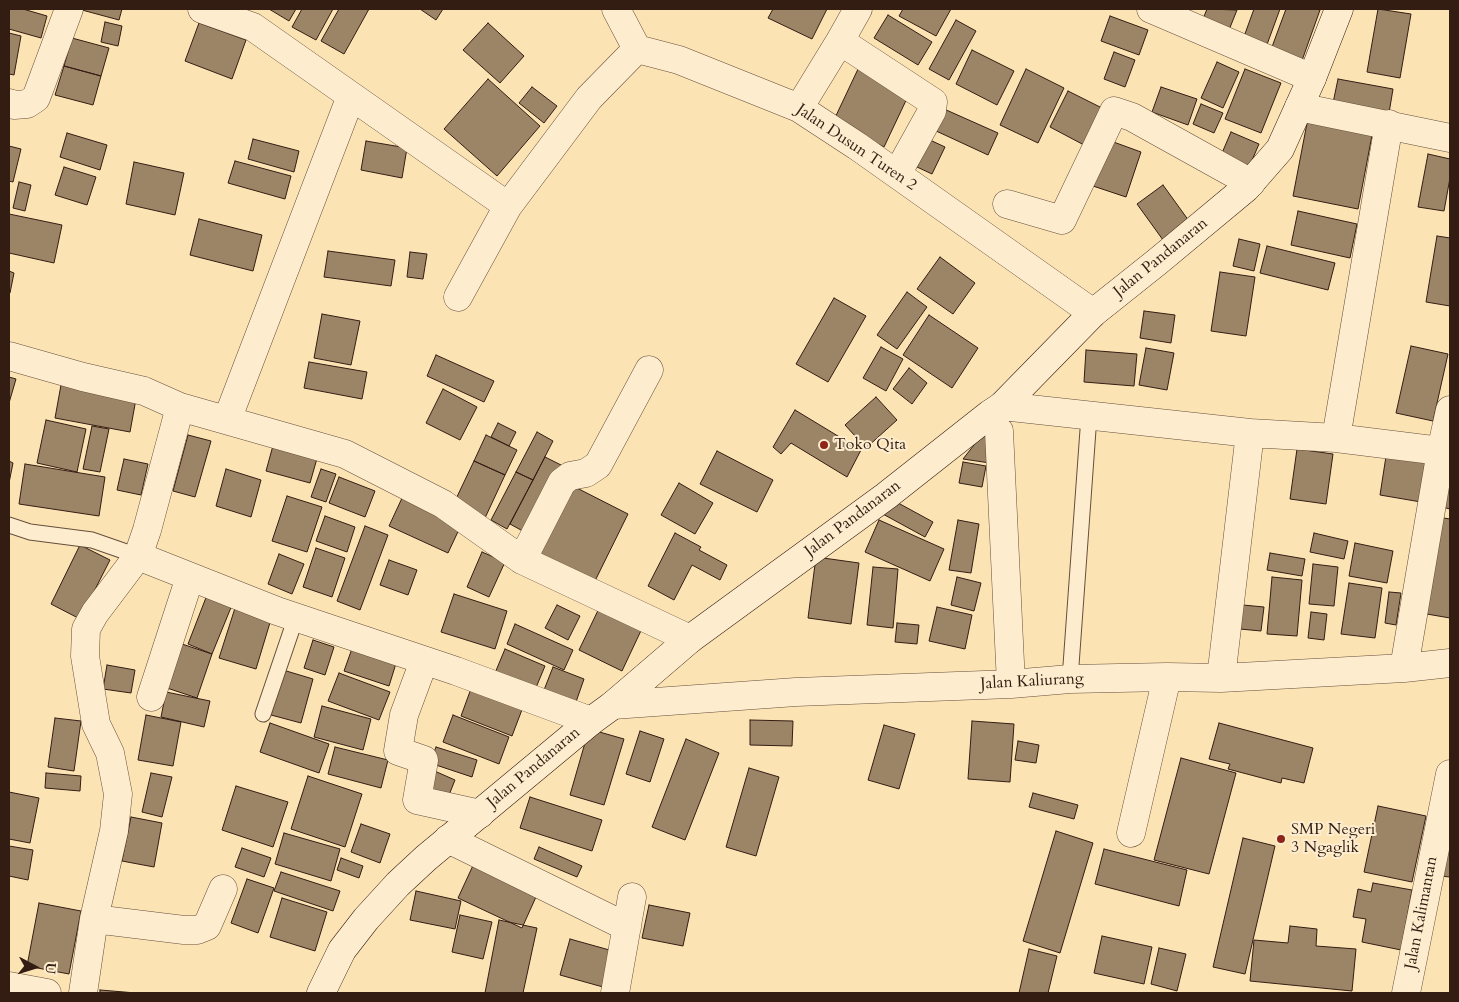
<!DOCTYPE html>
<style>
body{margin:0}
#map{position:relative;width:1459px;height:1002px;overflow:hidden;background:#fce3b4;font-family:Cardo,serif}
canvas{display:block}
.frame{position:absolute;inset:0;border:10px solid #331d13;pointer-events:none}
.north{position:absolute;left:10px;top:942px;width:50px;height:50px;-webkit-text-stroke:4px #fdedce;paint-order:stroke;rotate:95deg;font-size:14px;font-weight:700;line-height:20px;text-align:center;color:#331d13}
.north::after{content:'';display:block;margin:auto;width:18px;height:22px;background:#331d13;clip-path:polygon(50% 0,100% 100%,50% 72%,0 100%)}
</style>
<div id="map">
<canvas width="1459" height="1002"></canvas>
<div class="frame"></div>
<div class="north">U</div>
</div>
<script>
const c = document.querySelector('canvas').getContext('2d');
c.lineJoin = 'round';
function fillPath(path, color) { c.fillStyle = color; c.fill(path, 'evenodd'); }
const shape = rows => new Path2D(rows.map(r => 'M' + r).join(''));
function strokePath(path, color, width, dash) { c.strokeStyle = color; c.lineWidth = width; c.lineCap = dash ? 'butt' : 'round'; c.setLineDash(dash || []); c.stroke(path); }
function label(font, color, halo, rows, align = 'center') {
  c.font = font + ' Cardo,serif'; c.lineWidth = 4; c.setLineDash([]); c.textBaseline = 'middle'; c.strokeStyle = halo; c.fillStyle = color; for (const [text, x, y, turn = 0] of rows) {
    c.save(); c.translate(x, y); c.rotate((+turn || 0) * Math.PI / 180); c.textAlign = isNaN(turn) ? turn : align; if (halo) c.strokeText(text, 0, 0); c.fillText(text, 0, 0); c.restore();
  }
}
const building = shape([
 [9,9,23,9,47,16,41,38,9,29,9,9],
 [82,9,122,9,119,20,82,10,82,9],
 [269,9,296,9,289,21,269,9],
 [302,9,333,9,316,40,292,27,302,9],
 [339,9,369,9,344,54,321,41,339,9],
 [420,9,443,9,436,20,420,9],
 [773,9,827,9,812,39,768,18,773,9],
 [903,9,951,9,936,36,899,16,903,9],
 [1207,9,1237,10,1229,30,1203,19,1207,9],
 [1254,9,1280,9,1265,50,1242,42,1254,9],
 [1286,9,1316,9,1320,10,1300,66,1269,55,1286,9],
 [1378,9,1411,14,1400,78,1367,72,1378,9],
 [888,15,932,42,918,65,874,38,888,15],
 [1110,16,1148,30,1139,55,1101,41,1110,16],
 [956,20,976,31,949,80,929,69,956,20],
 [105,22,122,26,118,46,101,42,105,22],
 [199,23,246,40,232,79,185,61,199,23],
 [488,23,524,56,500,83,463,50,488,23],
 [9,33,21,36,14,75,9,74,9,33],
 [72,38,109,48,101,76,64,66,72,38],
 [972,50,1014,71,997,105,956,84,972,50],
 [1114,52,1135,60,1125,87,1104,79,1114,52],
 [1217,62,1239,72,1223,108,1201,98,1217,62],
 [64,66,101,76,93,105,55,95,64,66],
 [859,67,910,92,884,147,833,122,859,67],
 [1026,69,1064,88,1038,143,1000,125,1026,69],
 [1245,69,1281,83,1261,133,1225,119,1245,69],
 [488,79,540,126,497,176,444,129,488,79],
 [1338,79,1393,89,1389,113,1333,103,1338,79],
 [532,87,557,106,544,123,519,103,532,87],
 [1161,87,1197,99,1188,125,1152,112,1161,87],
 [1068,91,1102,108,1084,145,1050,127,1068,91],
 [1201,104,1223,113,1214,133,1193,124,1201,104],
 [944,109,998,133,988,155,934,130,944,109],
 [1308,118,1373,130,1358,209,1293,196,1308,118],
 [1231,132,1259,144,1247,172,1219,160,1231,132],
 [67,133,107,145,100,170,60,157,67,133],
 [253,139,299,151,294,172,248,159,253,139],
 [930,140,945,147,932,174,917,167,930,140],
 [1108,140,1141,152,1126,197,1093,186,1108,140],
 [366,141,407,148,402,178,361,170,366,141],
 [9,146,21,149,13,182,9,181,9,146],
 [1428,154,1450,159,1450,178,1444,211,1418,207,1428,154],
 [235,161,291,176,285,199,228,183,235,161],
 [134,162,184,173,175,215,126,204,134,162],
 [64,167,96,177,87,205,55,195,64,167],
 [19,182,31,185,25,211,13,208,19,182],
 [1163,185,1189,221,1163,240,1137,204,1163,185],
 [1298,211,1357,224,1350,258,1291,245,1298,211],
 [9,214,62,225,54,263,9,253,9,214],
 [199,219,262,235,253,271,190,255,199,219],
 [1437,236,1450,238,1450,306,1426,302,1437,236],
 [1239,239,1260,244,1254,271,1233,266,1239,239],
 [1267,246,1335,263,1328,290,1260,273,1267,246],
 [328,251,395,260,391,286,324,277,328,251],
 [410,252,427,254,423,279,407,277,410,252],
 [940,257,975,283,953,314,917,289,940,257],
 [9,271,14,273,10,293,9,293,9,271],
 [1220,272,1255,277,1246,336,1211,331,1220,272],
 [907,292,927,307,897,349,877,335,907,292],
 [834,298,866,316,828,382,796,364,834,298],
 [1144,311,1175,315,1171,343,1140,338,1144,311],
 [322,314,360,321,351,365,314,358,322,314],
 [929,315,978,348,952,388,903,355,929,315],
 [1411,346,1448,354,1433,421,1396,413,1411,346],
 [881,347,903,359,886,391,863,378,881,347],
 [1146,348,1174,353,1167,390,1139,385,1146,348],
 [1086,350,1137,354,1134,386,1084,382,1086,350],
 [436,355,494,381,484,402,427,376,436,355],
 [309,362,367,372,362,399,304,388,309,362],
 [909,368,927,383,912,404,893,389,909,368],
 [9,377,16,379,9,403,9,377],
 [61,385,136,399,130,432,55,418,61,385],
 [443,389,477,407,460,440,426,423,443,389],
 [876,397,897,420,866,448,845,425,876,397],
 [795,410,861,450,847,477,791,443,781,454,773,447,795,410],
 [996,417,990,463,963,459,996,417],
 [46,420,86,429,77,472,37,463,46,420],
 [498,423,516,432,509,446,491,437,498,423],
 [92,426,109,429,100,472,83,469,92,426],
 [537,432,553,441,533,480,516,472,537,432],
 [188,435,211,441,195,497,173,491,188,435],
 [486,435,517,450,505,475,474,461,486,435],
 [274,442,318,455,310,483,266,471,274,442],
 [1297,449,1333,454,1326,504,1290,499,1297,449],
 [1387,450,1429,456,1421,502,1380,495,1387,450],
 [717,451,773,480,757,512,700,484,717,451],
 [545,457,565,467,530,535,510,524,545,457],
 [124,459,148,464,141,495,117,490,124,459],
 [9,461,13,463,9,483,9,461],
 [474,461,505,475,485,518,454,503,474,461],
 [963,462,986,466,982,487,959,483,963,462],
 [25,464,105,477,99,516,19,504,25,464],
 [226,469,261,480,251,517,216,506,226,469],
 [321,469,336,474,326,502,311,497,321,469],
 [516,472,533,480,507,529,491,520,516,472],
 [339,477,375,491,365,517,329,503,339,477],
 [1445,482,1450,484,1450,509,1438,506,1445,482],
 [567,483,628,514,593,585,531,555,567,483],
 [679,483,713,503,695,534,661,515,679,483],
 [287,496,322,507,307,552,272,541,287,496],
 [403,496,462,523,448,553,389,526,403,496],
 [889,498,933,522,925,537,881,513,889,498],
 [325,516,355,527,347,552,316,541,325,516],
 [1437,517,1450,519,1450,618,1421,613,1437,517],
 [879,520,944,549,930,581,865,552,879,520],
 [958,520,979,524,971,573,949,570,958,520],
 [365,526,388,535,360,610,337,601,365,526],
 [675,533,701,547,699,550,727,565,720,580,692,565,674,600,648,586,675,533],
 [1314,533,1348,541,1344,559,1310,552,1314,533],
 [1355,543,1393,551,1387,583,1349,576,1355,543],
 [80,545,110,560,80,619,51,604,80,545],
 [316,548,345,558,332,597,303,587,316,548],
 [482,552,505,562,489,597,467,587,482,552],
 [1270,553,1305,559,1302,576,1267,570,1270,553],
 [279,554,304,564,292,594,268,584,279,554],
 [816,557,859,563,851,624,808,618,816,557],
 [389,560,417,570,408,595,380,585,389,560],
 [1313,564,1338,567,1334,606,1309,604,1313,564],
 [873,567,898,569,893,628,867,625,873,567],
 [957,577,981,583,974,611,951,605,957,577],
 [1272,577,1302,580,1297,636,1267,634,1272,577],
 [1349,583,1382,588,1375,638,1341,634,1349,583],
 [1389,592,1401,593,1396,625,1385,623,1389,592],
 [454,594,507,611,495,649,441,632,454,594],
 [207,595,232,605,212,654,188,644,207,595],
 [603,600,646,620,622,671,579,650,603,600],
 [236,605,272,616,256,669,219,658,236,605],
 [557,605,580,616,568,640,545,628,557,605],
 [1243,605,1264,607,1261,631,1240,629,1243,605],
 [937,607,972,615,965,649,929,641,937,607],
 [1311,612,1327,614,1324,640,1308,638,1311,612],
 [897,623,919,625,917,644,895,642,897,623],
 [515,624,573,650,564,670,507,644,515,624],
 [313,640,334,647,325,675,304,668,313,640],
 [176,642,212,654,197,698,161,686,176,642],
 [354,643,398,657,389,686,344,671,354,643],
 [505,649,545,666,535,690,495,673,505,649],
 [107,665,135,670,131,693,103,689,107,665],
 [553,667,584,679,576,702,544,690,553,667],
 [283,670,313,679,301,723,271,715,283,670],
 [339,673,390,692,379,720,328,701,339,673],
 [472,686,523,707,512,736,461,716,472,686],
 [166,692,210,701,204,727,161,717,166,692],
 [322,706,371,719,363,750,314,737,322,706],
 [146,715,181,722,173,766,138,760,146,715],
 [453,715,509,737,499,764,443,742,453,715],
 [55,718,81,721,74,771,48,767,55,718],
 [750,720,793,721,792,746,750,745,750,720],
 [972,721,1014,724,1010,782,968,779,972,721],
 [270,723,329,744,319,773,260,752,270,723],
 [1219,723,1313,748,1304,783,1282,778,1281,783,1228,769,1230,764,1209,759,1219,723],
 [884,725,915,734,899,789,868,780,884,725],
 [589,729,624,739,604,805,570,795,589,729],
 [640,731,664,739,650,782,626,774,640,731],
 [686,739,719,753,685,840,652,827,686,739],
 [1018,741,1039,745,1036,763,1015,760,1018,741],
 [335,747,388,760,381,788,328,774,335,747],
 [436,747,477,760,472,777,430,763,436,747],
 [1181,758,1236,773,1209,874,1154,860,1181,758],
 [749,768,779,777,756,856,726,847,749,768],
 [430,769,455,780,445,805,419,794,430,769],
 [46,773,81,776,80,791,45,788,46,773],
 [151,773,172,777,162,817,142,812,151,773],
 [308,776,362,794,345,847,291,829,308,776],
 [236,786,288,802,273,847,222,830,236,786],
 [9,792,39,798,30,843,9,839,9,792],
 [1033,793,1078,805,1074,819,1029,807,1033,793],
 [530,797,602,820,592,851,520,828,530,797],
 [1378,806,1426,816,1412,882,1364,872,1378,806],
 [131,817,162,823,154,867,122,861,131,817],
 [361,824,390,834,380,863,351,852,361,824],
 [1056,831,1093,843,1060,953,1023,941,1056,831],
 [284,833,340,849,331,881,275,864,284,833],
 [1243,838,1275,846,1245,974,1213,967,1243,838],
 [1450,841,1450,877,1440,876,1450,841],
 [9,846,33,850,28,880,9,876,9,846],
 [539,847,582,866,577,877,534,859,539,847],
 [242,848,271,858,264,877,235,867,242,848],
 [1104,849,1187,870,1179,906,1095,884,1104,849],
 [341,858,363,866,359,878,337,870,341,858],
 [476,859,540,888,522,928,458,898,476,859],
 [281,872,340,891,333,911,274,891,281,872],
 [247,879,274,888,258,933,231,923,247,879],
 [1373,883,1412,890,1401,950,1362,942,1366,919,1353,917,1358,889,1371,892,1373,883],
 [416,891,461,901,455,929,410,920,416,891],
 [282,898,327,912,315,951,270,937,282,898],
 [39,903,81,911,69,974,27,966,39,903],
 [649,905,690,913,683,946,642,938,649,905],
 [460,915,492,922,483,959,452,952,460,915],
 [499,920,537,928,523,993,485,993,499,920],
 [1290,926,1317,929,1316,946,1356,949,1352,991,1250,981,1254,940,1288,943,1290,926],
 [1102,936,1152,947,1144,984,1094,973,1102,936],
 [570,939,613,951,603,987,560,975,570,939],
 [1159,948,1186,954,1177,991,1151,984,1159,948],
 [1029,949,1057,956,1048,993,1019,993,1029,949],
 [100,990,136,993,100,993,100,990]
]);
fillPath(building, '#9c8467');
strokePath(building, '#331d13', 1);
const service = shape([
 [9,525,30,532,92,540,138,556],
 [1070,679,1089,416],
 [263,714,296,617]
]);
const minor = shape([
 [202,9,253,27,508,206],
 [616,9,637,49,679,60,799,108,857,146,1093,313],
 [1151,9,1312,78],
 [840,41,933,102,932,111,897,174],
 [9,103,14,105,27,104,36,98,69,9],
 [1299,107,1450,138],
 [799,108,840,41,858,9],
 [1007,204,1062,220,1114,111,1132,117,1251,183],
 [458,297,508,206,589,98,637,49],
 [9,356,83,377,144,391,180,407,345,454,443,504,522,560,690,639],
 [1002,406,1250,433,1336,438,1441,451],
 [227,420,351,96],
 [999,431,1011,684],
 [1336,438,1389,124],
 [138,556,277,611,456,671,591,721],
 [522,560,562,482,570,476,586,473,598,465,649,370],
 [424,661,404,715,398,751,424,760,417,800,480,814],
 [1404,668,1441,451,1450,410],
 [1221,678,1250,433],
 [151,697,190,577],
 [613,705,796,692,1011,684,1070,679,1167,677,1221,678,1404,668,1450,663],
 [1131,833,1167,677],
 [448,839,627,927],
 [94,919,184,930,197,930,207,926,223,889],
 [9,986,47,993],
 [83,993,94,919,114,831,118,794,110,753,96,724,85,656,86,629,95,613,138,556,147,530,180,407],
 [615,993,632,897],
 [1406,993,1450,774]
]);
const secondary = shape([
 [321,993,342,950,366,919,398,884,426,858,591,721,613,705,690,639,886,496,990,414,1002,406,1093,313,1157,262,1246,188,1280,149,1312,78,1339,9]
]);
strokePath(service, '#654e3b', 17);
strokePath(minor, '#654e3b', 29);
strokePath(secondary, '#331d13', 29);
strokePath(service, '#fdedce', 15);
strokePath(minor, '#fdedce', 28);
strokePath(secondary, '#fdedce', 28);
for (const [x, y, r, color] of [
 [824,445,5,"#8f2418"],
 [1281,839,5,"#8f2418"]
]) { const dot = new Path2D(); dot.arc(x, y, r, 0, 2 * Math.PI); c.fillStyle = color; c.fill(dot); strokePath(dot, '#fdedce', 2); }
label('16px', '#331d13', '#fdedce', [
 ["Jalan Dusun Turen 2",856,148,34],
 ["Jalan Pandanaran",1161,258,-39],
 ["Jalan Pandanaran",853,519,-37],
 ["Jalan Kaliurang",1032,682,-3],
 ["Jalan Pandanaran",534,768,-40],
 ["Jalan Kalimantan",1422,913,-79]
]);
label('16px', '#331d13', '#fdedce', [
 ["Toko Qita",834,445],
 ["SMP Negeri",1291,830],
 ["3 Ngaglik",1291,848]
], 'left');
</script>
